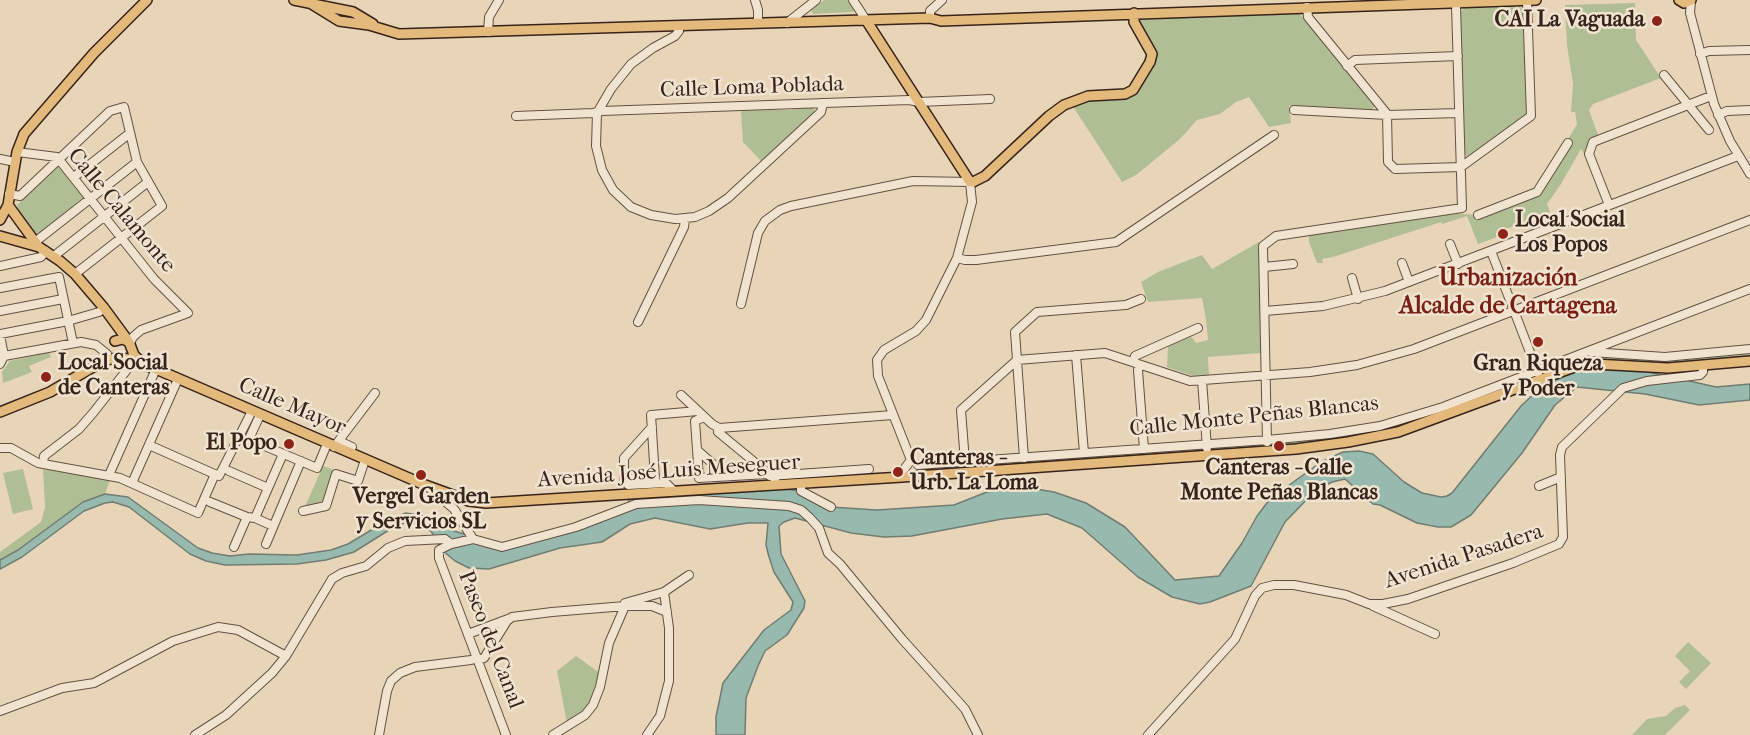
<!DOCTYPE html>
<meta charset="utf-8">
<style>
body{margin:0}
canvas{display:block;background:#e8d5b8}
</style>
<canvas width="1750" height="735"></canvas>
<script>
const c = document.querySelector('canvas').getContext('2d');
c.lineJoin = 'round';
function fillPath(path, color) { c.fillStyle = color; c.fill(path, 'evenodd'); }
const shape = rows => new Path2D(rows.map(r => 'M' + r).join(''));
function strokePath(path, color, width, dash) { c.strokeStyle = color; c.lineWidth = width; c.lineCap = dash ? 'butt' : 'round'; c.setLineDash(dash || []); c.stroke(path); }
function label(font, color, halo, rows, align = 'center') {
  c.font = font + ' "IM FELL French Canon",serif'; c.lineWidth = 5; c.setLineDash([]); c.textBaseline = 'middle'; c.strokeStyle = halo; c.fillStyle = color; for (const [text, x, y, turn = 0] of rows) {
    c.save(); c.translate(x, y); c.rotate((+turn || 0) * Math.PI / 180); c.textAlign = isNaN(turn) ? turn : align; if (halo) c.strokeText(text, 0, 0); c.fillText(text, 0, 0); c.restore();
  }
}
fillPath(shape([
 [824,0,848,0,854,10,853,12,813,14,811,10],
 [1635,3,1636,40,1661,78,1593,104,1589,110,1598,135,1590,138,1584,154,1581,149,1561,184,1547,204,1550,212,1496,233,1497,237,1478,244,1467,216,1442,224,1441,222,1333,257,1322,259,1323,263,1317,263,1309,242,1309,234,1448,213,1478,215,1537,192,1577,124,1575,112,1571,112,1573,84,1567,45,1565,5],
 [1520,7,1523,10,1527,114,1468,157,1464,153,1460,13,1464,8],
 [1243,14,1244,15,1300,14,1375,106,1372,110,1289,106,1291,123,1269,127,1249,97,1236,102,1220,114,1197,120,1180,139,1136,175,1122,182,1072,105,1089,99,1125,96,1152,63,1138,22,1139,18],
 [811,107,814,109,815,113,763,163,743,142,741,112,744,110,792,110,795,108],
 [59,166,84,197,37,235,21,216,17,205],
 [1259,242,1261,353,1208,357,1209,376,1196,377,1167,367,1168,345,1190,335,1196,343,1208,340,1206,319,1202,298,1148,302,1141,282,1158,272,1202,255,1212,269],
 [1750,349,1750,361,1541,379,1537,370,1586,352,1665,357],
 [49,352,51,357,29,366,32,372,3,383,2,372,10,361],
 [1526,375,1529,383,1418,425,1348,442,919,475,918,465,1267,440,1380,426],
 [323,466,337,471,326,506,303,511],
 [23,469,33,509,13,514,3,473],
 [43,469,110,480,105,494,83,502,18,550,0,560,0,552,41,522,45,507],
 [1688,642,1711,663,1686,689,1679,682,1690,671,1675,656],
 [576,656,601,674,593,705,567,723,557,671],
 [1685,705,1690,710,1665,735,1632,735,1647,719,1666,716,1675,708]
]), '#b0be93');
const water = shape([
 [1622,366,1716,387,1750,384,1750,400,1699,405,1645,394,1577,387,1555,405,1522,453,1471,515,1451,527,1438,527,1417,523,1380,505,1373,504,1345,479,1332,482,1316,490,1285,522,1251,586,1210,602,1200,604,1172,597,1138,577,1082,528,1047,514,1002,519,912,536,884,537,851,533,795,518,784,522,779,526,781,554,805,601,804,608,787,635,765,651,758,666,746,698,745,735,716,735,716,717,723,683,764,630,791,610,793,602,774,572,769,557,766,545,768,523,748,523,710,529,655,518,630,524,602,542,560,548,489,569,469,568,455,561,442,550,431,531,420,525,409,522,397,525,354,552,326,560,297,564,225,565,206,561,190,554,129,507,113,502,105,503,84,511,22,557,0,569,0,560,18,550,83,502,105,494,128,497,198,548,212,553,230,556,249,554,297,555,331,550,348,544,388,520,406,513,424,516,454,531,502,545,575,525,628,504,629,498,776,488,801,491,831,507,877,510,954,505,987,492,1024,487,1054,492,1086,503,1125,527,1175,580,1219,576,1242,543,1257,516,1270,499,1321,462,1343,452,1359,451,1373,454,1404,482,1422,493,1441,497,1447,496,1452,493,1521,406,1556,373,1569,368,1622,366]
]);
fillPath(water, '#97b9ae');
strokePath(water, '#717d73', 1.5);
const minor = shape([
 [755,0,758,10,758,23],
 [853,0,866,20],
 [1691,1,1690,13,1714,104,1730,141,1750,174],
 [1307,7,1308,17,1387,114,1388,162,1395,169,1461,167,1531,116,1527,0],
 [930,18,930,11,942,0],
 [787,23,816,0],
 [679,26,679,31,675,36,653,48,631,64,611,89,597,113,596,146,602,170,613,190,631,207,651,215,675,219,695,217,709,211,728,198,821,112,823,103],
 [488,32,489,17,499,0],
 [1700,54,1709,51,1750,50],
 [1347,66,1355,60,1458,56],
 [1664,75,1709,130],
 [1294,110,1387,115,1459,113],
 [1718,115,1727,111,1750,110],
 [516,116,593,113,602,111,909,100,919,102,990,99],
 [17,152,57,157,154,279,188,313,141,330,133,337,130,343],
 [0,159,15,162],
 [74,177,130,133],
 [9,194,20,196,110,111,124,107,137,162,162,206,75,274],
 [1609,205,1589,154,1593,142,1711,96],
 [1478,215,1537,192,1568,143],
 [35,242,137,162],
 [1450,244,1458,264],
 [1491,251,1538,373],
 [54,256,148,182],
 [957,258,965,260,976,260,1116,242,1274,135],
 [1402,263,1409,282],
 [0,266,41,257,46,251],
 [1264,267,1293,264],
 [59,277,73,343],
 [1352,278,1358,299],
 [0,288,59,277],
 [741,304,758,233,765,221,780,210,791,206,913,181,970,182,972,202,957,258,926,320,916,331,884,350,877,360,878,376,911,460],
 [0,311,63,299],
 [1265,311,1323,306,1385,291,1738,156],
 [638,322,684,227,685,219],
 [0,334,68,321,99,312,104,308],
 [0,335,4,356,0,364],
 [1591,352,1665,357,1750,349],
 [1076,355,1084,453],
 [4,356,81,342,96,345,107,354],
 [1133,362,1135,356,1198,328],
 [1140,365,1138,370,1144,449],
 [1202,380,1207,448],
 [681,395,712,424,719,428,718,432,775,479,775,484],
 [260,415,249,439,260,444,317,468,327,444],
 [704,417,695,421,699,478,768,474],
 [652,427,624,458,624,479,628,485,666,483,674,491],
 [719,428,893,415],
 [339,441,352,447],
 [1267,442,1263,246,1276,236,1462,208,1456,5,1453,0],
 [149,445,219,476,252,411],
 [334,447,375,393],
 [0,448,11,448,38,463,120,478,198,513,215,474],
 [697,450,727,476],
 [1024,458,1015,332,1037,312,1126,305,1141,299],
 [965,462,961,410,1017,360,1105,353,1190,381,1310,372,1357,365,1414,349,1750,220],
 [43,464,44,456,79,429,93,413,126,371,129,359],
 [918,465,1267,440,1330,434,1380,426,1443,407,1750,289],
 [229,471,268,488],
 [109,475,156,369],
 [770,476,869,469],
 [902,477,902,472,911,460],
 [624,479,655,478,651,415,698,411],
 [132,483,178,379],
 [801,483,801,491,831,507],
 [1539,486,1561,477],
 [429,488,454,509,473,539],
 [210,502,247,517,255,518,273,526],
 [303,511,326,506,336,474,358,481,365,460],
 [255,518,283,454],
 [266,544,301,461],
 [234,547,247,517],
 [625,603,664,592,689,575],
 [1373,606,1435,634],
 [468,634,508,619],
 [478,660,484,658,507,621,512,617,552,612,625,606,652,606,667,612],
 [0,711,62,688,94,683,173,641,218,627,238,630,286,656],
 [195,735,226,715,272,673,286,656,332,579,342,573,366,566,388,548,405,541,445,539,451,544],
 [379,735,387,691,391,681,400,673,415,667,471,660,477,658],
 [506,735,439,558,439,550,451,544,473,539,502,547,576,527,636,504,699,500,789,506,801,510,810,518,819,528,828,553,840,564,902,639,965,709,978,735],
 [553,735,585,715,593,705,600,687,609,643,625,606],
 [647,735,660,716,669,681,669,628,664,592],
 [1148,735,1235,639,1255,596,1262,588,1274,585,1294,585,1346,595,1369,604,1383,604,1408,599,1513,563,1559,544,1563,537,1560,455,1562,447,1623,388,1647,381,1700,375,1703,372,1703,366]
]);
const major = shape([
 [294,0,353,12,373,24],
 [1679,0,1684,3,1691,0],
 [313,5,339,21,369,25,399,34,930,18,941,21,1536,0],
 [866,20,970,182,973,182,985,176,1049,116,1064,105,1088,96,1125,94,1133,90,1150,62,1152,54,1134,22,1134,13],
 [8,205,38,246],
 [0,220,8,205,17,152,24,134,94,53,147,0],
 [0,236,39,247,60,261,75,274,104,308,129,342],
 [115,341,123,339,129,342,134,355,142,363],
 [0,412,50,392,105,360,118,358,129,359,156,369,425,485,469,501,486,503,902,477,1296,449,1348,442,1398,432,1577,366,1594,364,1668,368,1750,361]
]);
strokePath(minor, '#635042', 10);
strokePath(major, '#37231a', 12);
strokePath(minor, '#f0e4d1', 8);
strokePath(major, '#e4ba7c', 9);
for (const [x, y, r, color] of [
 [1657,21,6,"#8f2418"],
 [1503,234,6,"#8f2418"],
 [1538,342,6,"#8f2418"],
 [46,377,6,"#8f2418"],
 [289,444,6,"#8f2418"],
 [1279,446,6,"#8f2418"],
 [898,472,6,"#8f2418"],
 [421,475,6,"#8f2418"]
]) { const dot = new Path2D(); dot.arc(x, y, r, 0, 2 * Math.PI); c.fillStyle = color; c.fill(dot); strokePath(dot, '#f0e4d1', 2); }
label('bold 22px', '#37231a', '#f0e4d1', [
 ["CAI La Vaguada",1645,21,"right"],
 ["Local Social",1515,221],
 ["Los Popos",1515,246],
 ["Local Social",58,364],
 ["de Canteras",58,389],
 ["Gran Riqueza",1538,365,"center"],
 ["y Poder",1538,390,"center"],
 ["El Popo",277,444,"right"],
 ["Canteras -",910,459],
 ["Urb. La Loma",910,484],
 ["Canteras - Calle",1279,469,"center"],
 ["Monte Peñas Blancas",1279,494,"center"],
 ["Vergel Garden",421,498,"center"],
 ["y Servicios SL",421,523,"center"]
], 'left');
label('22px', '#37231a', '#f0e4d1', [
 ["Calle Loma Poblada",752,88,-2],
 ["Calle Calamonte",121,211,50],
 ["Calle Mayor",292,407,23],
 ["Calle Monte Peñas Blancas",1254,417,-6],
 ["Avenida José Luis Meseguer",669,472,-4],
 ["Avenida Pasadera",1464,557,-18],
 ["Paseo del Canal",490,640,69]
]);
label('bold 24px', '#7a1f14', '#f0e4d1', [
 ["Urbanización",1508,279],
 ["Alcalde de Cartagena",1508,307]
]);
</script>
